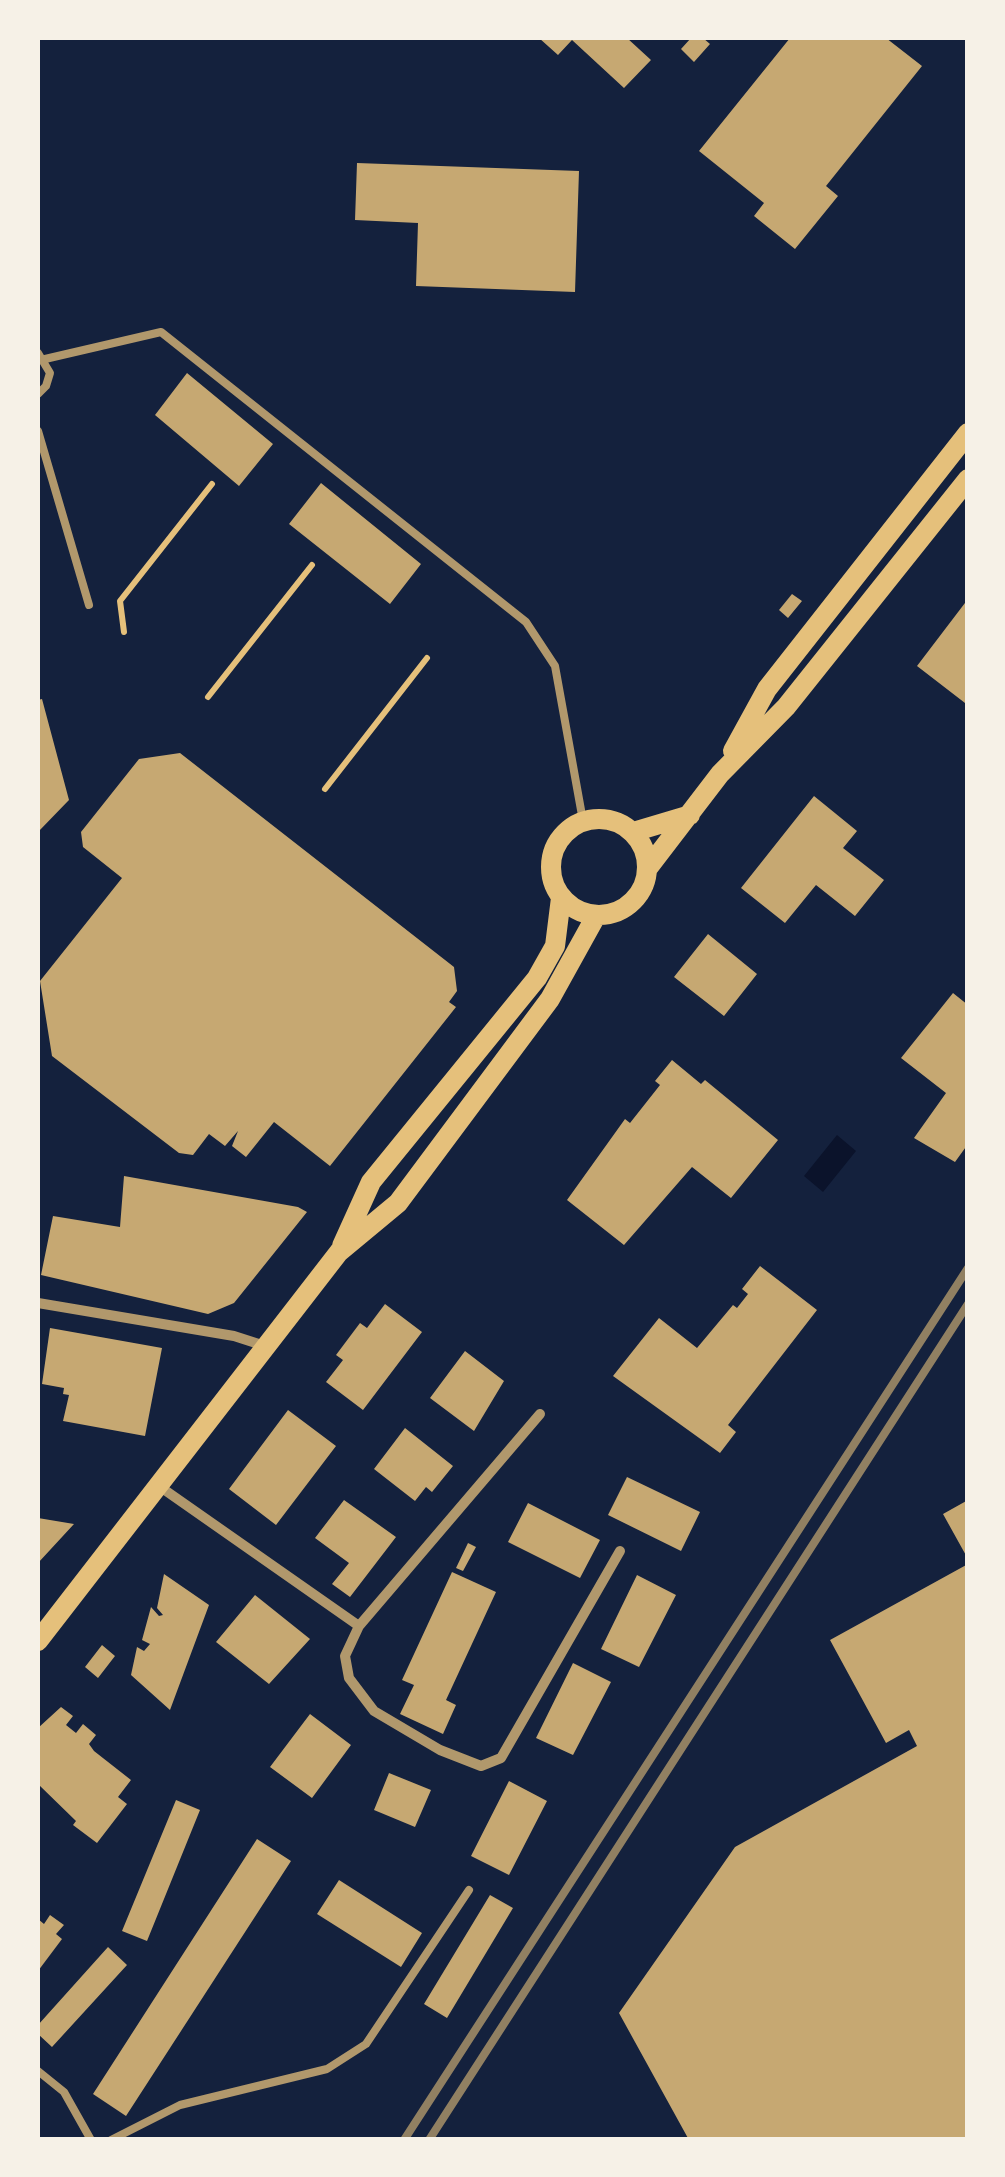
<!DOCTYPE html>
<style>
body{margin:0}
#map{position:relative;width:1005px;height:2177px;overflow:hidden;background:#14213d;font-family:Ubuntu,sans-serif}
canvas{display:block}
.frame{position:absolute;inset:0;border:40px solid #f6f1e7;pointer-events:none}
</style>
<div id="map">
<canvas width="1005" height="2177"></canvas>
<div class="frame"></div>
</div>
<script>
const c = document.querySelector('canvas').getContext('2d');
c.lineJoin = 'round';
function fillPath(path, color) { c.fillStyle = color; c.fill(path, 'evenodd'); }
const shape = rows => new Path2D(rows.map(r => 'M' + r).join(''));
function strokePath(path, color, width, dash) { c.strokeStyle = color; c.lineWidth = width; c.lineCap = dash ? 'butt' : 'round'; c.setLineDash(dash || []); c.stroke(path); }
fillPath(shape([
 [837,1135,856,1151,823,1192,804,1176]
]), '#0b132b');
fillPath(shape([
 [539,38,627,38,651,60,624,88,572,40,558,55],
 [691,38,703,38,710,44,694,62,681,49],
 [790,38,886,38,922,66,826,186,838,196,795,249,754,216,764,203,699,151],
 [357,163,579,171,575,292,416,286,418,223,355,220],
 [187,373,273,444,239,486,155,415],
 [321,483,421,564,390,604,289,524],
 [792,594,802,601,788,618,779,610],
 [968,599,968,701,965,703,917,666],
 [42,699,69,800,38,832,38,700],
 [180,753,454,967,457,991,449,1002,456,1007,330,1166,274,1122,246,1157,232,1146,238,1131,225,1146,209,1134,193,1155,179,1153,52,1056,40,981,122,878,83,847,81,832,139,759],
 [814,796,857,831,843,848,884,880,855,916,816,885,785,923,741,888],
 [708,934,757,974,724,1016,674,977],
 [953,993,968,1005,968,1144,955,1162,914,1138,946,1093,901,1058],
 [672,1060,701,1084,705,1080,778,1140,731,1198,692,1167,624,1245,567,1200,625,1119,630,1123,660,1085,655,1081],
 [124,1176,298,1207,307,1212,234,1303,208,1314,41,1275,53,1216,120,1227],
 [760,1266,817,1310,728,1425,736,1432,720,1453,613,1376,659,1318,697,1348,733,1305,737,1308,748,1294,742,1289],
 [385,1304,422,1332,363,1410,326,1382,343,1360,336,1355,360,1323,367,1328],
 [50,1328,162,1348,145,1436,63,1421,69,1395,63,1394,64,1388,42,1384],
 [465,1351,504,1381,474,1431,430,1398],
 [288,1410,336,1446,276,1525,229,1489],
 [405,1428,453,1466,432,1492,426,1487,415,1501,374,1469],
 [627,1477,700,1512,681,1551,608,1515],
 [344,1500,396,1537,350,1597,332,1584,349,1563,315,1538],
 [968,1500,968,1559,943,1514],
 [528,1503,600,1540,580,1578,508,1542],
 [38,1518,74,1524,38,1563],
 [468,1543,476,1547,463,1571,456,1568],
 [968,1564,968,2140,689,2140,619,2013,735,1847,917,1746,909,1730,886,1743,830,1640],
 [452,1572,496,1592,446,1700,456,1705,443,1734,400,1714,414,1685,402,1680],
 [164,1574,209,1605,170,1710,131,1675,137,1647,144,1651,150,1644,142,1640,151,1607,159,1616,163,1615,157,1608],
 [637,1575,676,1595,639,1667,601,1649],
 [255,1595,310,1639,269,1684,216,1642],
 [102,1645,115,1656,98,1678,85,1667],
 [573,1663,611,1682,573,1755,536,1738],
 [61,1707,73,1716,66,1725,76,1733,83,1724,96,1735,89,1744,94,1751,131,1780,118,1797,127,1804,97,1843,73,1825,76,1821,38,1784,38,1728],
 [310,1714,351,1745,312,1798,270,1767],
 [389,1773,431,1790,415,1827,374,1810],
 [509,1781,547,1801,509,1875,471,1856],
 [176,1800,200,1810,147,1941,122,1931],
 [257,1839,291,1861,126,2116,93,2094],
 [339,1880,422,1933,401,1967,317,1914],
 [490,1895,513,1908,447,2018,424,2004],
 [50,1915,64,1925,56,1934,62,1939,38,1971,38,1919,44,1924],
 [108,1947,127,1965,52,2047,38,2034,38,2025]
]), '#c6a872');
strokePath(shape([
 [124,632,120,601,212,484],
 [208,697,312,565],
 [325,789,427,658]
]), '#e5c07b', 6);
strokePath(shape([
 [38,353,50,373,46,386,38,394],
 [45,359,161,332,526,622,555,666,583,821],
 [38,431,89,605],
 [38,2071,64,2092,91,2140],
 [111,2140,180,2105,327,2069,366,2044,469,1890]
]), '#b1986c', 8);
strokePath(shape([
 [38,1303,234,1336,265,1346],
 [159,1486,359,1626,540,1414],
 [359,1626,345,1656,349,1678,374,1711,440,1750,481,1766,501,1758,620,1551]
]), '#b1986c', 10);
strokePath(shape([
 [733,751,767,689,968,433],
 '551 867a48 48 0 1 1 96 0a48 48 0 1 1-96 0Z',
 [633,832,690,815],
 [648,868,720,774,786,707,968,479],
 [342,1246,371,1182,537,978,555,946,561,898],
 [38,1641,339,1252,398,1203,550,999,596,916]
]), '#e5c07b', 20);
strokePath(shape([
 [404,2140,968,1268],
 [429,2140,968,1304]
]), '#918062', 8);
</script>
